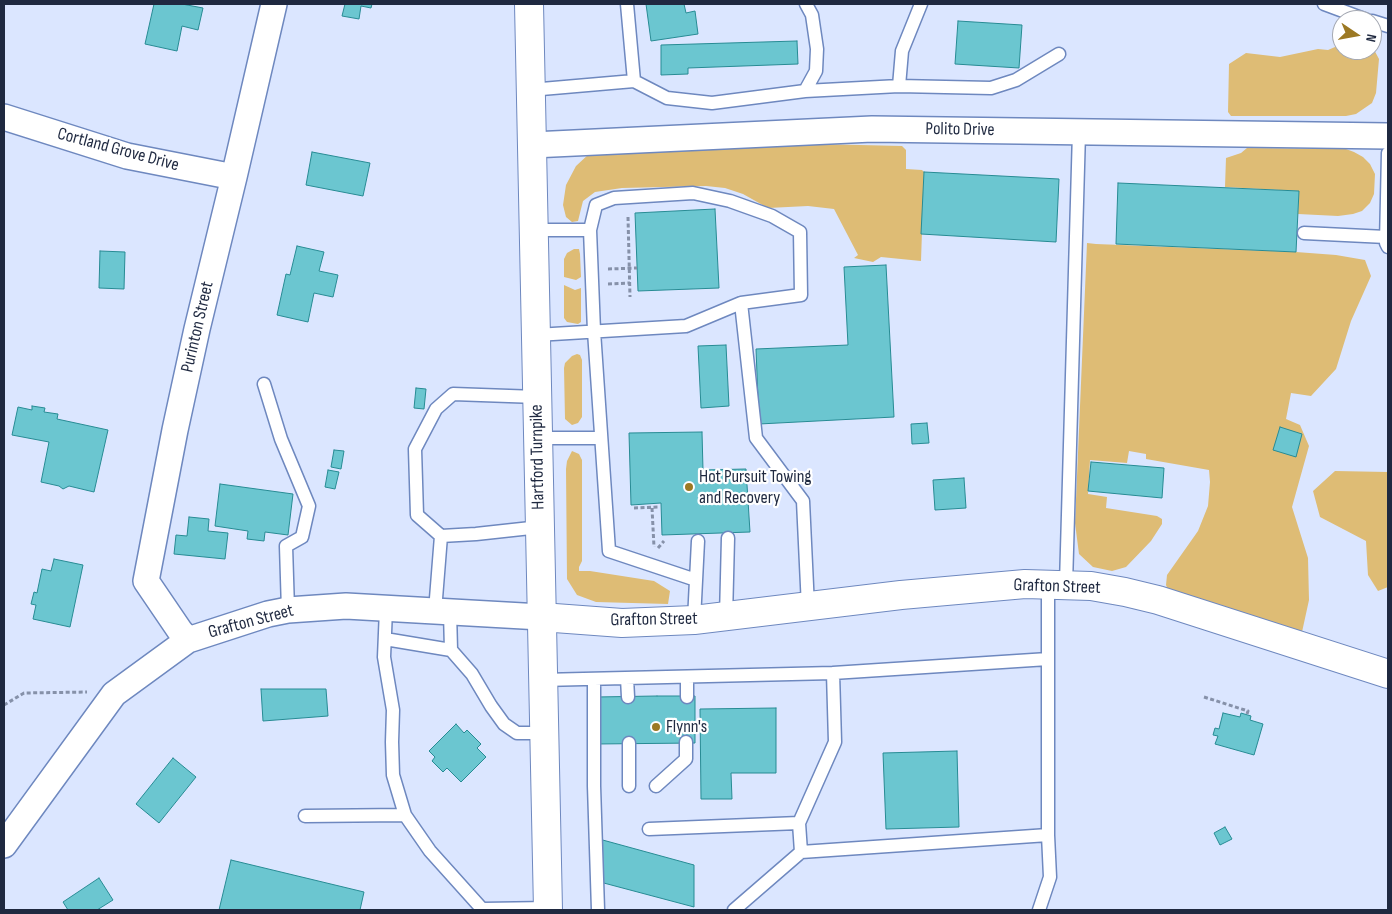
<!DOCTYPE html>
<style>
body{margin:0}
#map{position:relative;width:1392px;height:914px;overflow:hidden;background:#dbe6ff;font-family:"Sofia Sans Condensed",sans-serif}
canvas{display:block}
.frame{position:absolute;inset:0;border:5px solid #1f2940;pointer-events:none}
.north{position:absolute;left:1332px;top:10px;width:50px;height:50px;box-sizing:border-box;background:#fff;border:1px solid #a5a9b3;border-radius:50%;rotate:102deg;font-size:14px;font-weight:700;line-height:20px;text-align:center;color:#1f2940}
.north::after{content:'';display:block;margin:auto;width:18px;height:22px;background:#9c7924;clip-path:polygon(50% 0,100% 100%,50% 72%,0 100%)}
</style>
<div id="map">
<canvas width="1392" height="914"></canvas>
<div class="frame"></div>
<div class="north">N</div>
</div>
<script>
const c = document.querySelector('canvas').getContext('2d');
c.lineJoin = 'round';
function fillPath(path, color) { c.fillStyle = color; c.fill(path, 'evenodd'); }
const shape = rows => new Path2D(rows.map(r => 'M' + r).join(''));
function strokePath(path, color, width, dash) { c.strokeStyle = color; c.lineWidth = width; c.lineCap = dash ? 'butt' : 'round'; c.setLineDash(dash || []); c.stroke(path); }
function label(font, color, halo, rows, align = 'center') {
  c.font = font + ' "Sofia Sans Condensed",sans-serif'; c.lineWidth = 4.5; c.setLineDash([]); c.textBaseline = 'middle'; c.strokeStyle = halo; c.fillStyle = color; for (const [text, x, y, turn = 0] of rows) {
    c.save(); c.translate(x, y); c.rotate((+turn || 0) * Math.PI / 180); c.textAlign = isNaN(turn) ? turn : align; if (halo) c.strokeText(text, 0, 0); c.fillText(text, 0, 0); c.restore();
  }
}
fillPath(shape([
 [1342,44,1342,50,1372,50,1372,46,1379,59,1376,93,1372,103,1356,114,1346,116,1231,116,1228,112,1229,64,1246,53,1280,57,1318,49,1328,50],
 [775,143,902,146,906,150,906,169,922,170,924,172,921,261,881,257,873,262,854,258,858,255,834,209,808,206,768,208,743,194,725,188,706,186,663,187,622,188,595,192,583,201,578,221,572,222,566,217,563,205,566,185,576,166,590,153],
 [1247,148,1346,149,1354,152,1363,157,1370,164,1375,174,1374,194,1370,203,1362,211,1353,214,1338,216,1298,214,1299,191,1225,187,1226,158,1241,153],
 [1087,243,1096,244,1296,252,1336,255,1365,260,1371,276,1351,321,1336,369,1311,396,1291,393,1286,419,1300,425,1309,446,1292,507,1308,558,1309,600,1302,632,1168,590,1166,585,1167,575,1198,531,1208,506,1210,482,1209,470,1146,459,1146,454,1129,451,1127,463,1090,460,1088,494,1107,497,1106,508,1157,516,1162,519,1162,524,1151,541,1126,567,1112,571,1093,567,1079,554,1075,523],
 [574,249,579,249,580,254,581,277,576,280,564,277,564,259,567,253],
 [564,285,575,290,581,288,581,322,578,324,567,322,564,318],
 [577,354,580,355,582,360,582,417,578,423,572,425,565,419,564,368,565,363,572,356],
 [572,451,579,454,582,460,582,561,579,567,579,571,590,571,654,581,670,591,668,604,596,602,577,595,567,579,566,469,567,461],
 [1335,471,1388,472,1388,587,1378,591,1368,575,1366,541,1320,517,1313,491]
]), '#debc75');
const building = shape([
 [154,4,182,4,203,8,198,30,182,26,177,51,145,44,154,4],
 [345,4,372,4,371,8,361,6,359,19,342,16,345,4],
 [646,4,684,4,686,13,695,11,698,34,651,41,646,4],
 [958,21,1022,25,1019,68,955,64,958,21],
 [797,41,798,64,688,68,688,74,661,75,661,45,797,41],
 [312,152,370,163,363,196,306,185,312,152],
 [924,172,1059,179,1056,242,921,234,924,172],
 [1118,183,1299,191,1296,252,1116,244,1118,183],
 [715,209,719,288,638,291,635,213,715,209],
 [297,246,324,252,319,271,338,275,333,297,314,293,308,322,277,315,286,274,290,275,297,246],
 [100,251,125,252,124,289,99,288,100,251],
 [886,265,894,417,759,424,756,349,848,345,844,267,886,265],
 [726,345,729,406,701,408,698,346,726,345],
 [416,388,426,389,424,409,414,408,416,388],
 [32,406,45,408,44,412,58,414,57,419,108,430,94,492,69,486,63,489,59,486,41,482,49,442,12,435,18,407,32,410,32,406],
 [927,423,929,443,912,444,911,424,927,423],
 [1280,427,1302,434,1296,457,1273,450,1280,427],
 [702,432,703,470,746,469,750,532,662,535,661,503,631,505,629,433,702,432],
 [334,450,344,451,341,469,331,467,334,450],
 [1091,462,1164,468,1162,498,1088,491,1091,462],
 [328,470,339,472,335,489,325,487,328,470],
 [964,478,966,508,935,510,933,480,964,478],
 [220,484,293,494,288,535,265,532,264,541,247,539,248,531,215,526,220,484],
 [189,517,209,519,208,531,228,533,225,559,174,554,176,535,187,536,189,517],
 [54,559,83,565,70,627,33,619,36,605,31,604,34,592,37,593,42,569,51,571,54,559],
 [261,689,326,689,328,716,263,721,261,689],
 [657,696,695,696,695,743,596,744,596,697,657,696],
 [776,708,776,773,731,773,732,799,701,799,700,709,776,708],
 [1223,713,1240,717,1241,713,1251,716,1250,720,1263,724,1254,755,1215,744,1218,736,1213,735,1215,728,1219,729,1223,713],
 [456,724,464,733,467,730,481,744,477,748,486,757,461,782,447,768,443,772,432,761,435,757,429,751,456,724],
 [957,751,959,827,886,829,883,753,957,751],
 [173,758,196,777,159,823,136,804,173,758],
 [1225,827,1232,839,1220,845,1214,833,1225,827],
 [599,839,694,865,694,907,600,882,599,839],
 [231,860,364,892,360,910,219,910,231,860],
 [99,878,113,900,97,910,68,910,63,902,99,878]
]);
fillPath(building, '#6bc6d0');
strokePath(building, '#278b94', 1);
const service = shape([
 [1324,4,1367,20],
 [1372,21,1388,26],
 [634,81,667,98,712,103,805,91,816,71,817,49,812,15,806,4],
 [899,86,902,51,921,4],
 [530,90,634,81,627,4],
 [805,91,899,86,991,88,1016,80,1059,54],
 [1388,153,1386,243,1388,247],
 [534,230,590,230,594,331,609,551,696,580],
 [590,230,596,205,614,198,693,193,730,201,772,216,800,232,801,295,741,303],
 [1304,233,1386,237],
 [536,335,686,326,741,303,756,438,803,501,808,607],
 [264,384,281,439,309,506,302,537,286,546,288,610],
 [537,438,601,438],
 [441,536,417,515,415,449,436,409,453,394,537,397],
 [1066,584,1079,132],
 [386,609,384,657,393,710,392,742,393,775,405,815,430,851,483,910],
 [435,611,441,536,476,534,540,527],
 [450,612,451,650],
 [726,617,728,538],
 [694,620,698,541],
 [385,639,451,650,472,674,491,706,504,724,517,733,544,733],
 [627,678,628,697],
 [594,679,594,786,598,910],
 [542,680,833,673],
 [687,697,687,677],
 [629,786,629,743],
 [656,786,686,759,686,742],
 [305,816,405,815],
 [649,829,799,823],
 [801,852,799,823,835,742,833,673,1048,659],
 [483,909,548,908],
 [734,910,801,852,1048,835,1048,584],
 [1039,910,1050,877,1048,835]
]);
const minor = shape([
 [4,117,127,156,234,177],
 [532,145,872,129,1388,136],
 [188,640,180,631,146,581,175,430,197,329,234,177,274,4],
 [4,845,114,694,188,640,268,614,288,610,346,606,541,617]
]);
const tertiary = shape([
 [541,617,622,623,694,620,901,595,1025,584,1091,586,1125,592,1158,600,1388,674]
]);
const primary = shape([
 [529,4,548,910]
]);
strokePath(service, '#6e88bf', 15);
strokePath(minor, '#6e88bf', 28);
strokePath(tertiary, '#6e88bf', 30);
strokePath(primary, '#6e88bf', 30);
strokePath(shape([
 [628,217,630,297],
 [608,269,637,268],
 [608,284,630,283],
 [634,508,659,507],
 [652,508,654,547],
 [658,548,664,541],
 [1204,697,1248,711,1247,714],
 [4,705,24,693,87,692]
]), '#8691a9', 3, [4, 2.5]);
strokePath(service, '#fff', 12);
strokePath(minor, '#fff', 25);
strokePath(tertiary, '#fff', 28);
strokePath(primary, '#fff', 28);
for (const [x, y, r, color] of [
 [689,487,5,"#9c7924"],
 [656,727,5,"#9c7924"]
]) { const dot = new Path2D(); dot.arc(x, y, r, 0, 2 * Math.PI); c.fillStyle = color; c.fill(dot); strokePath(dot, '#fff', 2); }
label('18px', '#1f2940', '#fff', [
 ["Polito Drive",960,130,1],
 ["Cortland Grove Drive",118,150,15],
 ["Purinton Street",198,327,-77],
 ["Hartford Turnpike",538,457,-91],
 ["Grafton Street",1057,587,2],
 ["Grafton Street",654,620,-1],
 ["Grafton Street",251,622,-15]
]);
label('18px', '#1f2940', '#fff', [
 ["Hot Pursuit Towing",699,477],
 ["and Recovery",699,498],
 ["Flynn's",666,727]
], 'left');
</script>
